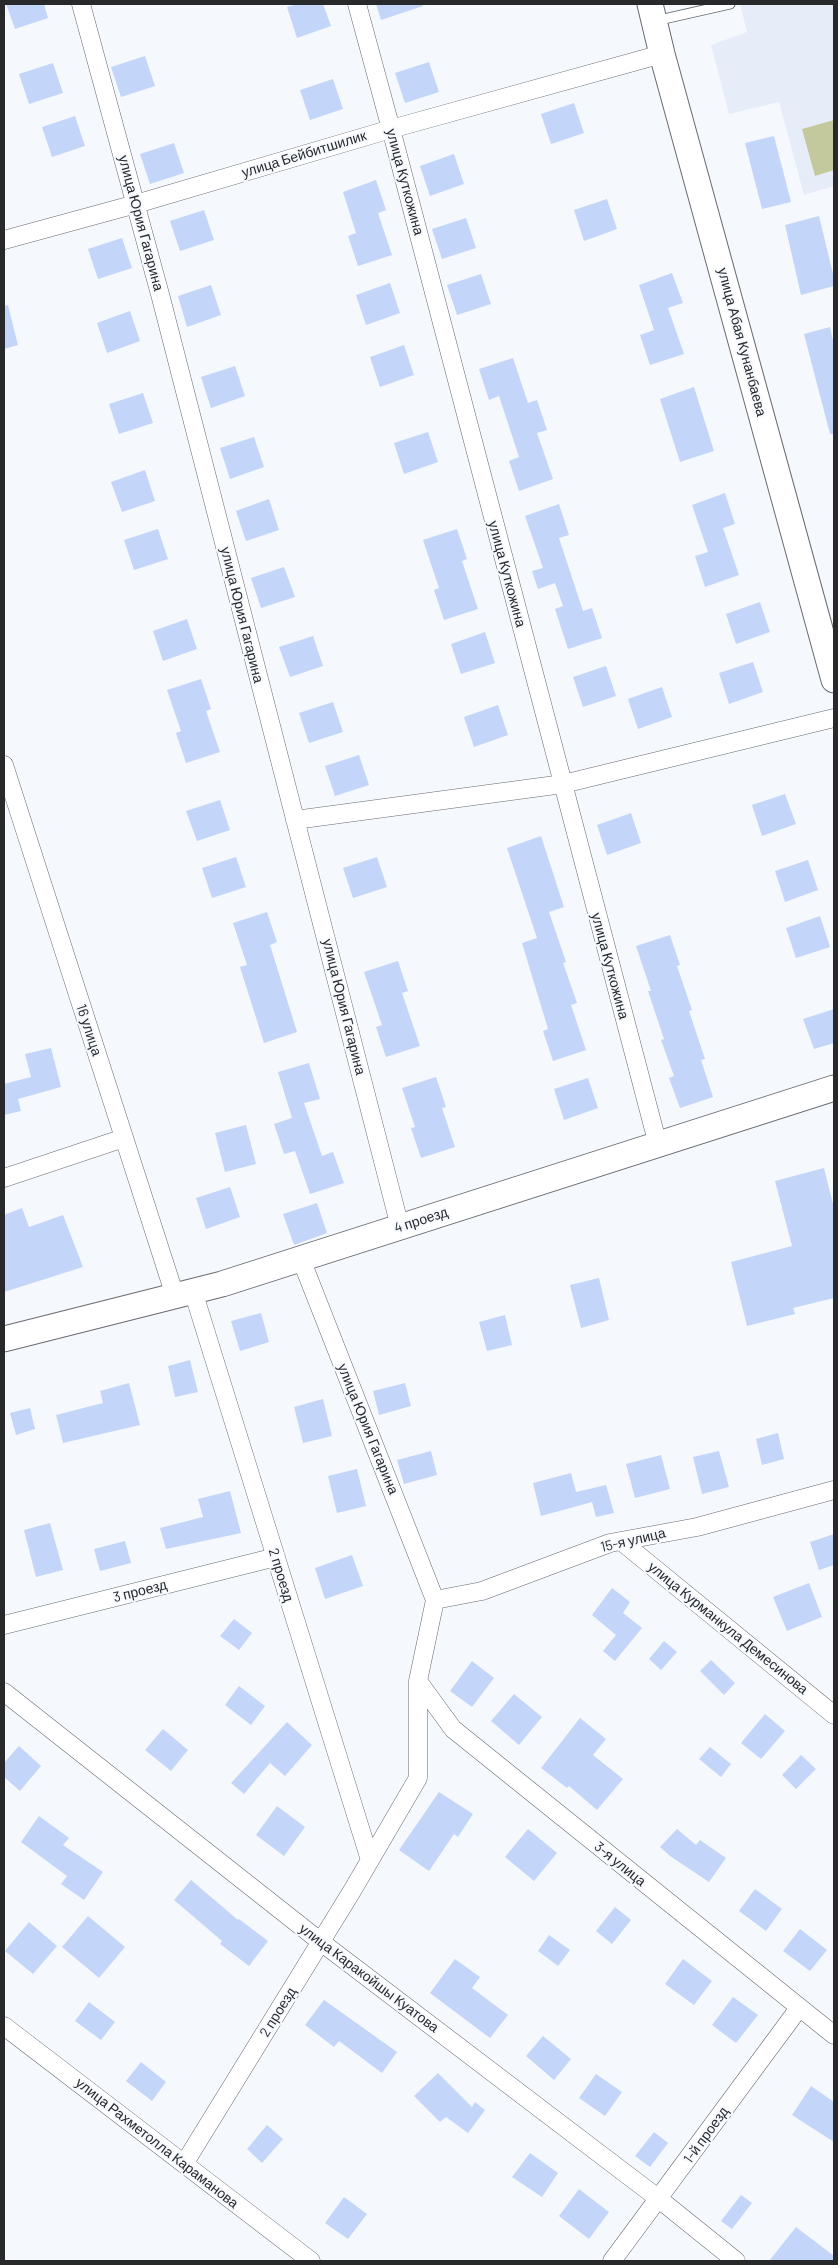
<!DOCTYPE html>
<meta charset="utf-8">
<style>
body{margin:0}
#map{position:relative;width:838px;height:2265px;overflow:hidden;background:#f5f8fd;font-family:Barlow,sans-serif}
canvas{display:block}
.frame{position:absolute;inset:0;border:5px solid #28292b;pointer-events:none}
</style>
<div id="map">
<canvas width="838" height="2265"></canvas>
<div class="frame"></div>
</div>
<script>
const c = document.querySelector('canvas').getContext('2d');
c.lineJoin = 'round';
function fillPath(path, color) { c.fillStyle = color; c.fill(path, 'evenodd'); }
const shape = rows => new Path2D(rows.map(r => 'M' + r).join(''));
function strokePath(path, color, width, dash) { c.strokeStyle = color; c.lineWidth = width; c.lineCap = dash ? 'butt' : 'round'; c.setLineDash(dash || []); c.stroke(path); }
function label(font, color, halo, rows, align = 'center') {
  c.font = font + ' Barlow,sans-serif'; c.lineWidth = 4; c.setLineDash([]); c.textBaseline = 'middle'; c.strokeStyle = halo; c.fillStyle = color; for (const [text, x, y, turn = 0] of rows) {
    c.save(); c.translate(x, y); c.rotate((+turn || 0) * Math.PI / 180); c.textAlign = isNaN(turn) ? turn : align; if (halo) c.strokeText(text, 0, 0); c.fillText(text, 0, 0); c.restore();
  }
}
fillPath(shape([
 [740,4,834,4,834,186,804,195,779,102,729,114,711,45,747,32]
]), '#e6edf9');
fillPath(shape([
 [834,120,834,170,815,176,802,129]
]), '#c3c89d');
fillPath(shape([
 [6,4,44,4,48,18,15,29],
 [298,4,323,4,331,26,297,38,287,7],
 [376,4,422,4,423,6,381,20],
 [145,56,155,86,121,97,111,67],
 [429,62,439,92,405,103,395,73],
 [53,63,63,93,29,104,19,74],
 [333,79,343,109,310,120,300,90],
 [574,103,584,133,551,144,541,114],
 [75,116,85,146,52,157,42,127],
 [774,136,791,202,762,209,745,143],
 [174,143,184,173,150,184,140,154],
 [454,154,464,184,430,196,420,166],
 [376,180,386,210,378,213,392,255,358,266,348,236,356,233,343,192],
 [607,199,617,229,584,241,574,210],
 [204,210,214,240,180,251,170,221],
 [819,216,834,278,834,286,801,295,785,225],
 [466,218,476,248,442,259,432,229],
 [122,238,132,268,98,279,88,249],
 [672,273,683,303,668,308,684,354,650,365,640,335,654,330,639,285],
 [481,274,491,304,457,315,447,285],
 [390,283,400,313,366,325,356,295],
 [211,285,221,315,187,327,178,296],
 [8,305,18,345,4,349,4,306],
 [130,311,140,341,107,353,97,323],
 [830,327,834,345,834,434,830,434,804,334],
 [404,345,414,375,380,387,370,357],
 [513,358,528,403,537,400,547,430,537,433,553,479,519,491,509,461,519,457,499,396,489,400,479,369],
 [235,366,245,396,211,408,201,377],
 [694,387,714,451,680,462,660,399],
 [143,393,153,423,119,434,109,404],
 [428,432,438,462,404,474,394,443],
 [254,437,264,467,230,479,220,448],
 [145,470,155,501,122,512,111,482],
 [725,493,735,524,723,528,739,575,705,587,695,556,708,552,692,505],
 [269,499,279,530,246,541,236,511],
 [559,504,569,535,559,538,583,611,592,608,602,638,568,649,555,609,563,606,555,583,538,589,532,571,543,568,525,516],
 [158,529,168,559,134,570,124,540],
 [457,529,467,559,462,561,478,609,444,620,434,590,439,588,423,540],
 [284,567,295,597,261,608,251,578],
 [760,602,770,632,736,644,726,614],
 [187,619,197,649,163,661,153,631],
 [485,632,495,663,461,674,451,644],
 [313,636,323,666,290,677,279,647],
 [753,662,763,692,729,704,719,673],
 [606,666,616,696,583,707,573,677],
 [201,679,211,709,206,711,220,752,186,763,176,733,181,731,167,690],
 [662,687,672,717,638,729,628,699],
 [333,702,343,732,309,743,299,713],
 [498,705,508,735,474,747,464,717],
 [359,755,369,785,335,796,325,766],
 [785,794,796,824,762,836,752,805],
 [220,800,230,830,197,841,186,811],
 [631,813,641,843,607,855,597,825],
 [541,836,564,907,549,912,566,962,563,963,577,1003,571,1005,586,1050,553,1061,543,1031,548,1029,522,943,537,938,507,848],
 [236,857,246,887,212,898,202,868],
 [377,857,387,887,353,898,343,868],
 [808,860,818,890,785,902,775,871],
 [267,912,277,942,270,945,297,1032,264,1043,240,967,247,965,233,923],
 [820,916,830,947,796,958,786,928],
 [670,935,680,965,677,966,692,1010,689,1011,705,1059,701,1060,713,1097,680,1108,669,1078,674,1076,661,1040,664,1039,648,991,651,991,636,946],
 [398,961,408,991,402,993,420,1046,386,1057,376,1027,382,1025,364,972],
 [834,1009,834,1043,814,1049,803,1019],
 [51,1048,61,1087,18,1099,21,1111,4,1115,4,1084,31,1077,25,1054],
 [309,1063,320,1099,304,1103,322,1156,333,1152,344,1183,310,1194,295,1151,284,1154,274,1124,292,1118,278,1072],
 [436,1077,446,1107,442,1108,455,1147,421,1158,411,1128,415,1127,402,1088],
 [588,1078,598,1108,564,1120,554,1089],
 [246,1125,256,1164,225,1172,215,1133],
 [824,1168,834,1208,834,1298,793,1308,795,1314,747,1326,731,1262,792,1246,775,1181],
 [230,1187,240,1217,206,1229,196,1198],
 [317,1203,327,1233,294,1245,283,1214],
 [22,1208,29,1227,63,1215,83,1267,4,1292,4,1215],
 [599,1278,609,1320,581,1328,570,1285],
 [261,1313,269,1342,240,1351,231,1321],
 [505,1315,512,1345,487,1351,479,1322],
 [190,1360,198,1392,175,1397,168,1366],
 [129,1383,140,1425,63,1443,56,1415,103,1403,100,1391],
 [405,1383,411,1406,379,1415,373,1391],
 [323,1399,332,1436,303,1443,294,1407],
 [30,1408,35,1429,16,1435,10,1413],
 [778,1433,784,1459,762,1465,756,1439],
 [431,1451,437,1475,404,1484,397,1460],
 [719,1451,729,1487,702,1494,693,1457],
 [661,1455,670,1489,635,1498,626,1464],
 [357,1469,366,1506,337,1513,328,1476],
 [571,1473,576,1492,606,1485,614,1513,596,1517,592,1502,541,1516,533,1483],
 [230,1491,241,1533,166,1549,160,1528,203,1517,198,1499],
 [50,1523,63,1570,36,1577,24,1530],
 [834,1534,834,1565,819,1570,810,1542],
 [125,1541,131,1563,100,1571,94,1549],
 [352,1555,363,1586,325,1599,315,1568],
 [809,1583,822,1617,787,1631,773,1597],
 [612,1588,630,1602,623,1613,642,1628,615,1661,603,1651,616,1635,592,1615],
 [234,1619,252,1633,239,1650,220,1636],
 [664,1641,677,1652,661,1670,649,1659],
 [711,1660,735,1683,724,1695,700,1671],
 [472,1661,494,1678,472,1707,450,1691],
 [239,1686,265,1706,251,1725,225,1705],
 [514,1694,542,1717,519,1745,491,1721],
 [765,1714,785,1731,761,1759,741,1743],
 [580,1718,606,1739,593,1755,623,1779,597,1810,569,1786,567,1788,541,1768],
 [287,1722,312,1745,285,1776,270,1763,244,1794,231,1783],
 [163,1729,188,1750,171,1771,145,1750],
 [19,1746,41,1766,20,1791,4,1777,4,1763],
 [710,1747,731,1764,721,1777,699,1759],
 [801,1755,816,1769,796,1789,782,1775],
 [439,1792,473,1814,458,1837,454,1834,429,1871,399,1850],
 [277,1806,305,1827,284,1856,256,1835],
 [39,1816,69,1838,63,1845,103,1872,84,1900,61,1884,67,1876,21,1842],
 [528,1829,557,1853,534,1881,505,1857],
 [677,1829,696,1845,700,1840,726,1858,709,1882,670,1856,660,1847],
 [191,1880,238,1920,239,1919,268,1941,249,1966,220,1944,222,1941,174,1900],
 [755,1889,782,1909,766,1931,739,1911],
 [615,1907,631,1920,612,1944,596,1931],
 [88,1916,125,1947,99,1978,62,1947],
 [29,1922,57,1946,33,1974,5,1951],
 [800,1929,827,1950,810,1971,783,1951],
 [549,1935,570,1950,558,1966,538,1951],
 [455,1959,480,1977,472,1988,508,2015,490,2038,430,1993],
 [683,1959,712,1981,694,2005,665,1984],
 [733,1997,758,2015,736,2043,712,2025],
 [324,2000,397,2052,382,2073,339,2041,334,2047,305,2025],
 [89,2002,115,2022,101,2040,75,2021],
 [543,2036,571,2059,554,2080,526,2056],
 [141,2062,166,2082,152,2101,126,2081],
 [438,2073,472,2107,475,2102,485,2110,468,2133,446,2117,440,2122,414,2096],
 [596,2074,622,2092,605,2116,579,2098],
 [811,2086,834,2102,834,2142,792,2115],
 [267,2125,283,2139,262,2163,247,2149],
 [654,2132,668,2143,650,2167,635,2156],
 [530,2153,558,2173,542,2197,512,2177],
 [579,2189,609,2212,589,2239,559,2216],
 [741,2195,752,2203,732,2229,721,2221],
 [344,2197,367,2214,348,2239,325,2223],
 [796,2227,834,2256,834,2261,769,2261]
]), '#c3d6fa');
const lane = shape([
 [655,21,730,4]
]);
const street = shape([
 [81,4,161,298,400,1227],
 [357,4,391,129,658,1145],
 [4,240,136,204,391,129,662,54],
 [4,765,175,1296],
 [295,820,563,784,834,718],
 [4,1178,124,1138],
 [301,1259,435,1600],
 [193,1291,370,1860],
 [621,1541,834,1715],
 [435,1600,482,1591,610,1543,697,1527,834,1490],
 [4,1625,276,1557],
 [418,1681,453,1729,834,2035],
 [4,1692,321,1942,659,2199,736,2261],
 [4,2026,311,2261],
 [184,2164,352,1891,418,1778,418,1681,435,1600],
 [612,2261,799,2008]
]);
const secondary = shape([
 [650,4,662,54,834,680],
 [4,1339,222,1284,834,1088]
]);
strokePath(lane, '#696b70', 11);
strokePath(street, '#696b70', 19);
strokePath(secondary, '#696b70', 27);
strokePath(lane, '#fff', 9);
strokePath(street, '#fff', 18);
strokePath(secondary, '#fff', 25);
label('14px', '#28292b', '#f5f8fd', [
 ["улица Бейбитшилик",304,154,-17],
 ["улица Куткожина",405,182,75],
 ["улица Юрия Гагарина",141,223,75],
 ["улица Абая Кунанбаева",742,342,75],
 ["улица Куткожина",507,574,75],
 ["улица Юрия Гагарина",242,615,76],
 ["улица Куткожина",610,966,75],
 ["улица Юрия Гагарина",344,1007,76],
 ["16 улица",89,1030,72],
 ["4 проезд",421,1220,-18],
 ["улица Юрия Гагарина",368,1429,68],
 ["15-я улица",633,1540,-13],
 ["2 проезд",281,1575,73],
 ["3 проезд",140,1591,-14],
 ["улица Курманкула Демесинова",728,1628,39],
 ["3-я улица",620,1864,39],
 ["улица Каракойшы Куатова",369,1978,37],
 ["2 проезд",278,2012,-58],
 ["1-й проезд",706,2135,-54],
 ["улица Рахметолла Караманова",157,2143,38]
]);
</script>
